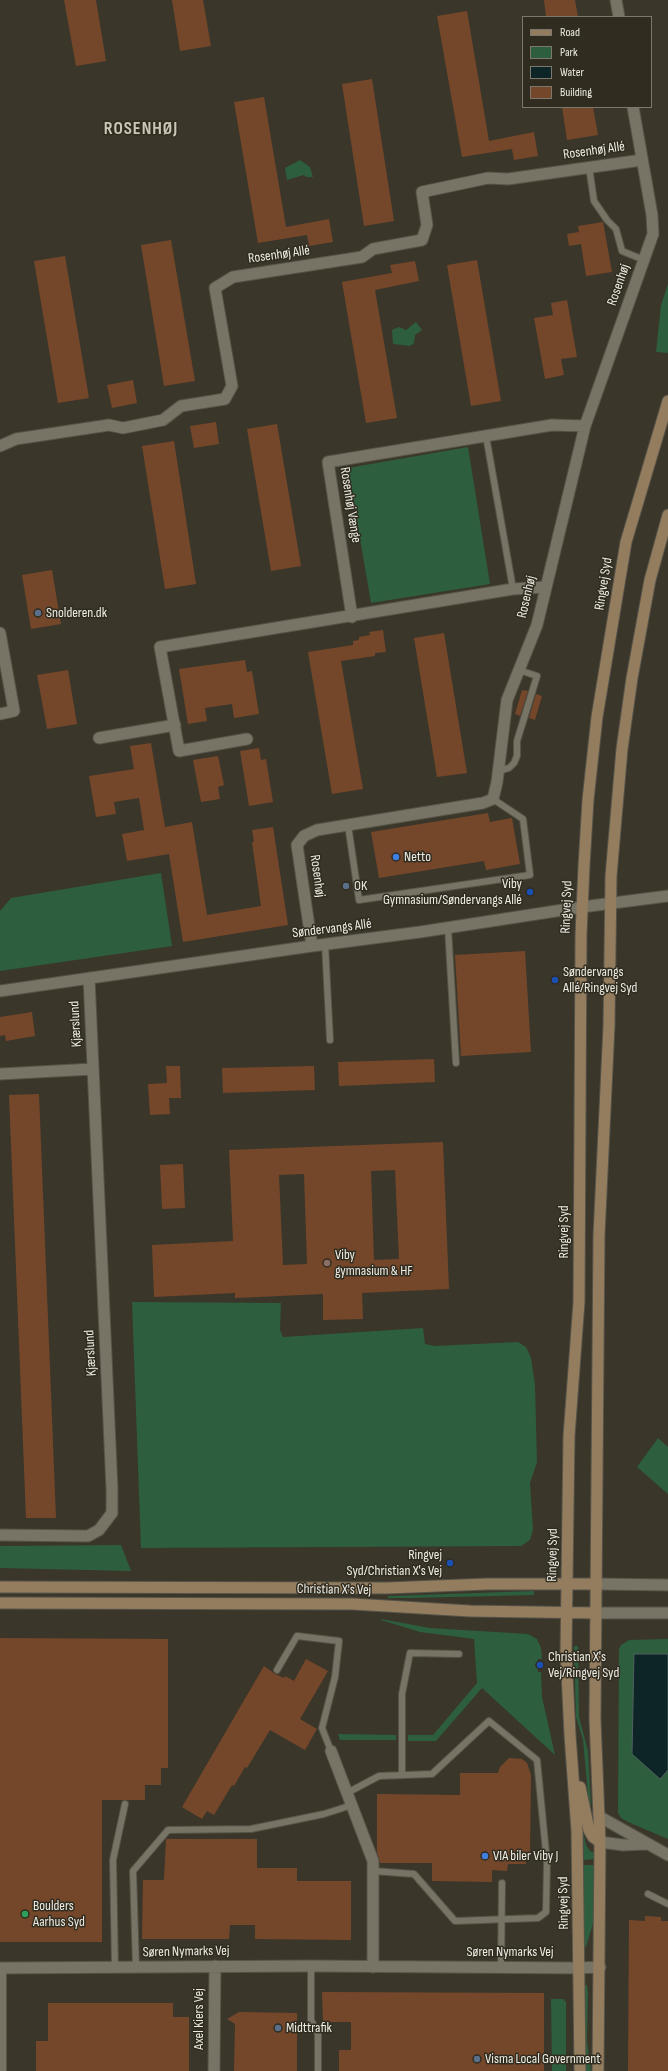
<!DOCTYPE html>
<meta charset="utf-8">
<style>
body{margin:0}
#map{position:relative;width:668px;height:2071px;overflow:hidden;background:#3a362a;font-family:"Sofia Sans Condensed",sans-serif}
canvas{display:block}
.legend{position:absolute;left:522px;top:16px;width:130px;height:92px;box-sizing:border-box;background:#302c20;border:1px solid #7c786e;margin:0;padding:5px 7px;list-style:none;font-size:12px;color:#edebe3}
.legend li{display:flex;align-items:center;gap:8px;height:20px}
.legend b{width:20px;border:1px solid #7c786e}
</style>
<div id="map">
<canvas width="668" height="2071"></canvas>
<ul class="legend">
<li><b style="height:5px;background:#947d5f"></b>Road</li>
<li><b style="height:11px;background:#2d5e3e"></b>Park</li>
<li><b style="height:11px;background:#0d2526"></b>Water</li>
<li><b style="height:11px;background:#75472a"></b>Building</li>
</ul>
</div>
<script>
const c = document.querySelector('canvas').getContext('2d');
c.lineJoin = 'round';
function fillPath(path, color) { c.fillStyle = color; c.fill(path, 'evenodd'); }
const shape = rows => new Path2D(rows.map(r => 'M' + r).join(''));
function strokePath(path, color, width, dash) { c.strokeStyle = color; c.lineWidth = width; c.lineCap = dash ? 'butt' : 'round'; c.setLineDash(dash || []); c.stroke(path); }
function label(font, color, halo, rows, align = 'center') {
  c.font = font + ' "Sofia Sans Condensed",sans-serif'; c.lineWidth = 3; c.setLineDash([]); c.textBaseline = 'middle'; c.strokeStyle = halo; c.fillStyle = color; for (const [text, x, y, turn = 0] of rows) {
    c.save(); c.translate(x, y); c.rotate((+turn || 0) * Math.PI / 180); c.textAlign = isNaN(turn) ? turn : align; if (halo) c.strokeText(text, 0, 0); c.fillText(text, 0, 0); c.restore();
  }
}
fillPath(shape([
 [300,160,310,167,313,177,306,177,304,175,287,180,285,168],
 [668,284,668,353,656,352,661,305],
 [416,322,422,330,415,335,414,343,410,346,393,344,392,330,399,327,406,330],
 [468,447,490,584,371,603,348,468],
 [161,873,172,946,0,971,0,911,11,898],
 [132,1302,281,1303,280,1330,283,1337,423,1328,425,1344,435,1346,518,1342,526,1347,531,1358,535,1385,537,1462,530,1483,533,1530,530,1540,521,1546,141,1548],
 [658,1438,668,1447,668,1494,637,1467],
 [121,1545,131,1571,0,1568,0,1546],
 [534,1591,534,1595,411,1598,388,1598,388,1596],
 [381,1619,430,1628,528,1634,537,1639,541,1648,542,1659,538,1659,538,1672,541,1672,542,1697,555,1755,482,1688,436,1741,408,1741,408,1735,433,1735,477,1683,474,1639,420,1632,381,1620],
 [668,1639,668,1654,634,1654,660,1779,668,1770,668,1839,628,1822,621,1818,618,1813,619,1649,621,1645,629,1640],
 [574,1646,578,1646,579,1717,588,1751,591,1805,589,1805,583,1740,576,1717],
 [338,1734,396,1735,396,1740,340,1740],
 [583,1831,586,1845,590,1851,594,1853,595,1859,584,1860],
 [584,1865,595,1865,594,1920,586,1947,583,1945],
 [583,1985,587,1985,588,1992,587,2041,591,2071,584,2071],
 [551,1999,563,1999,566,2002,566,2071,552,2071]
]), '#2d5e3e');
const water = shape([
 [634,1654,668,1654,668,1770,660,1779,632,1754,634,1654]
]);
fillPath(water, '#0d2526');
strokePath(water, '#50605f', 1);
fillPath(shape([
 [64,0,96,0,106,61,76,66],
 [172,0,203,0,211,46,180,51],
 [544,0,575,0,578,17,546,17],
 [467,11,489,141,534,132,538,156,514,160,512,149,462,157,437,16],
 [372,79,394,221,364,226,342,84],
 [264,97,286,227,329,219,333,242,309,246,307,235,258,243,234,102],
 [562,107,593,107,598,135,567,140],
 [603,222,612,272,586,276,581,244,569,246,567,234,579,232,578,226],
 [171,240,195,381,164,386,141,245],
 [65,256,89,398,58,403,34,261],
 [477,260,501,401,471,406,447,265],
 [415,261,419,281,375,290,397,418,366,423,342,282,392,273,390,265],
 [567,300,577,357,561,359,564,375,545,379,534,318,553,315,551,303],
 [133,380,137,403,112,408,107,385],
 [216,422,219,444,194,448,190,426],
 [277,424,301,566,271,571,247,429],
 [174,441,196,584,165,589,142,446],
 [52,570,61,624,31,629,22,575],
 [383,630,386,652,375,653,375,656,341,661,363,789,332,794,308,652,353,645,353,641,359,640,359,637,370,635,369,632],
 [444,633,467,773,437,777,414,638],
 [245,660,247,672,252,671,259,714,234,718,232,704,205,708,207,721,188,724,179,669],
 [68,670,77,724,47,729,37,675],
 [522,690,528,691,520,716,515,714],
 [536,694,542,696,535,720,529,718],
 [151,743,165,827,192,822,207,915,261,906,252,842,254,842,252,830,273,827,288,925,183,942,169,854,127,861,122,834,144,830,139,798,114,802,116,814,96,817,89,776,134,769,130,746],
 [259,748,261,760,266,759,273,802,249,806,240,751],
 [218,756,224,785,218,787,220,799,201,802,193,760],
 [488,813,490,822,512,818,520,864,486,870,484,861,379,878,371,832],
 [525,951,531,1052,461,1056,455,955],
 [32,1012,35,1036,6,1041,5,1035,0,1036,0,1017],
 [434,1059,435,1082,339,1086,338,1062],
 [166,1066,180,1066,181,1098,169,1098,170,1114,150,1115,148,1084,167,1083],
 [314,1066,315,1090,223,1093,222,1068],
 [39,1094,56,1518,26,1518,9,1095],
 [443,1142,449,1289,362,1293,363,1319,323,1320,323,1294,235,1298,235,1293,154,1297,152,1245,233,1241,229,1150],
 [395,1170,399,1259,374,1260,371,1171],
 [304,1174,307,1264,283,1265,279,1175],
 [183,1164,185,1208,162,1209,160,1165],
 [0,1638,168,1639,168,1768,161,1768,161,1785,145,1785,145,1800,102,1800,102,1942,0,1942],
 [306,1659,328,1671,300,1719,317,1729,305,1750,270,1730,247,1768,245,1767,234,1786,232,1785,214,1815,207,1811,202,1819,182,1807,264,1666,275,1674,284,1678,285,1676,294,1681],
 [509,1758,522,1759,527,1763,531,1775,530,1854,526,1854,526,1864,508,1864,507,1871,492,1870,492,1882,432,1881,432,1863,380,1863,377,1852,377,1794,460,1795,460,1773,498,1773,500,1767],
 [166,1839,257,1839,257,1868,297,1868,297,1881,351,1881,351,1940,255,1939,255,1925,230,1925,229,1939,142,1939,143,1880,164,1880],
 [645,1916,661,1917,661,1921,668,1921,668,2071,628,2071,629,1920,645,1921],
 [322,1992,544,1993,544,2071,339,2071,339,2050,351,2050,351,2022,323,2022],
 [48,2003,173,2003,173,2017,189,2017,189,2071,36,2071,36,2041,48,2041],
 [239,2012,297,2013,297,2071,234,2071,235,2024,227,2019]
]), '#75472a');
const service = shape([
 [589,167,594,201,607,220,616,229,622,251,644,260],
 [486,436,513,589],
 [498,771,509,768,514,763,517,756,517,741,537,676,519,670],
 [348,825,359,900,530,875,523,819,493,799],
 [448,928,456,1063],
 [325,944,330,1040],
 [277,1670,297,1636,339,1641,335,1677,322,1728,331,1751],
 [402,1775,402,1694,410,1653,459,1654],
 [347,1793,379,1776,432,1774,489,1721,537,1760,547,1863,546,1912,538,1918,455,1921,414,1874,373,1871],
 [648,1894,668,1904],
 [311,1966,311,2020,318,2034,318,2071],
 [115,1967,113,1860,125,1804],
 [136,1967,133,1871,168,1830,251,1829,324,1814,352,1805],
 [501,1967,502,1883],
 [3,2071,3,1968]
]);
const minor = shape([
 [616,0,619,17],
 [0,446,16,439,109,425,123,428,163,420,181,406,225,399,232,386,215,288,233,277,362,257,373,249,422,240,427,225,422,192,488,178,508,179,642,160],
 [352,617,328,462,552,425,585,426],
 [0,633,14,711,0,714],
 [99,738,175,725],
 [247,739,179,751,160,647,513,589,545,587],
 [312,946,297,845,304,836,317,830,483,803,493,799,497,782,507,700,537,625,585,426,653,234,652,215,633,107],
 [0,991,312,946,420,932,582,907],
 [0,1074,93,1069],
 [0,1535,88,1536,99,1530,112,1513,112,1489,89,978],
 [331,1751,373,1861,373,1967],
 [0,1968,311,1966,579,1968],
 [214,2071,215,1966]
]);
const tertiary = shape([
 [582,907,668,896],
 [597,1584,668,1585],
 [596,1613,668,1613],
 [600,1817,668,1855],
 [600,1842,623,1845,647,1844],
 [579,1968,600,1967]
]);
const secondary = shape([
 [0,1587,387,1588,487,1584,597,1584],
 [0,1603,352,1604,470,1611,596,1613],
 [580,1787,589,1830,593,1837,600,1842],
 [580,2071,577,1831,570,1735,566,1653,569,1436,579,1302,581,935,584,866,588,800,597,717,626,542,668,401],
 [598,2071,600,1842,595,1719,599,1235,609,1026,611,876,622,749,632,678,650,580,668,515]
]);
strokePath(service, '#565348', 8);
strokePath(minor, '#565348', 13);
strokePath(tertiary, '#565348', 13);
strokePath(secondary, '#565348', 13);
strokePath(service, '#777465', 6);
strokePath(minor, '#777465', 11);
strokePath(tertiary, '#777465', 11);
strokePath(secondary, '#947d5f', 11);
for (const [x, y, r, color] of [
 [38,613,4,"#5c6f8a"],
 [396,857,4,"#3f7fe0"],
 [346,886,4,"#5c6f8a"],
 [530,892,4,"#1a4fb4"],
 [555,980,4,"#1a4fb4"],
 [327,1263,4,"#8d6e63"],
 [450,1563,4,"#1a4fb4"],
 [540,1665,4,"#1a4fb4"],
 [485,1856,4,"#3f7fe0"],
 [25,1914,4,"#2e9e5b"],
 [278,2028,4,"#5c6f8a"],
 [477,2059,4,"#5c6f8a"]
]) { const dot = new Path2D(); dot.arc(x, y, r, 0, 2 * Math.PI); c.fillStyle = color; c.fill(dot); strokePath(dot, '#302c20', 1.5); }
label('14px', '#edebe3', '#302c20', [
 ["Rosenhøj Allé",594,151,-8],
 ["Rosenhøj Allé",279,255,-8],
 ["Rosenhøj",619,285,-71],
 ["Rosenhøj Vænge",350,505,81],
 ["Ringvej Syd",604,584,-81],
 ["Rosenhøj",527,597,-77],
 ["Rosenhøj",317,876,82],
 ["Ringvej Syd",567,907,-88],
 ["Søndervangs Allé",332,929,-7],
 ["Kjærslund",76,1024,-93],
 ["Ringvej Syd",564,1232,-90],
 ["Kjærslund",91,1353,-93],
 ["Ringvej Syd",553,1555,-89],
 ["Christian X's Vej",334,1590,1],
 ["Ringvej Syd",564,1903,-91],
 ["Søren Nymarks Vej",186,1952,-1],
 ["Søren Nymarks Vej",510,1952],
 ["Axel Kiers Vej",199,2019,-90]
]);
label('14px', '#edebe3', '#302c20', [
 ["Snolderen.dk",46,613],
 ["Netto",404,857],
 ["Viby",522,884,"right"],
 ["Gymnasium/Søndervangs Allé",522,900,"right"],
 ["OK",354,886],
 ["Søndervangs",563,972],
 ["Allé/Ringvej Syd",563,988],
 ["Viby",335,1255],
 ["gymnasium & HF",335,1271],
 ["Ringvej",442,1555,"right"],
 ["Syd/Christian X's Vej",442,1571,"right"],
 ["Christian X's",548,1657],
 ["Vej/Ringvej Syd",548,1673],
 ["VIA biler Viby J",493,1856],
 ["Boulders",33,1906],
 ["Aarhus Syd",33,1922],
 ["Midttrafik",286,2028],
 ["Visma Local Government",485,2059]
], 'left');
c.letterSpacing = '1px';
label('bold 18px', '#cbc7b7', '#302c20', [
 ["ROSENHØJ",141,129]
]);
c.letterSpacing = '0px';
</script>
